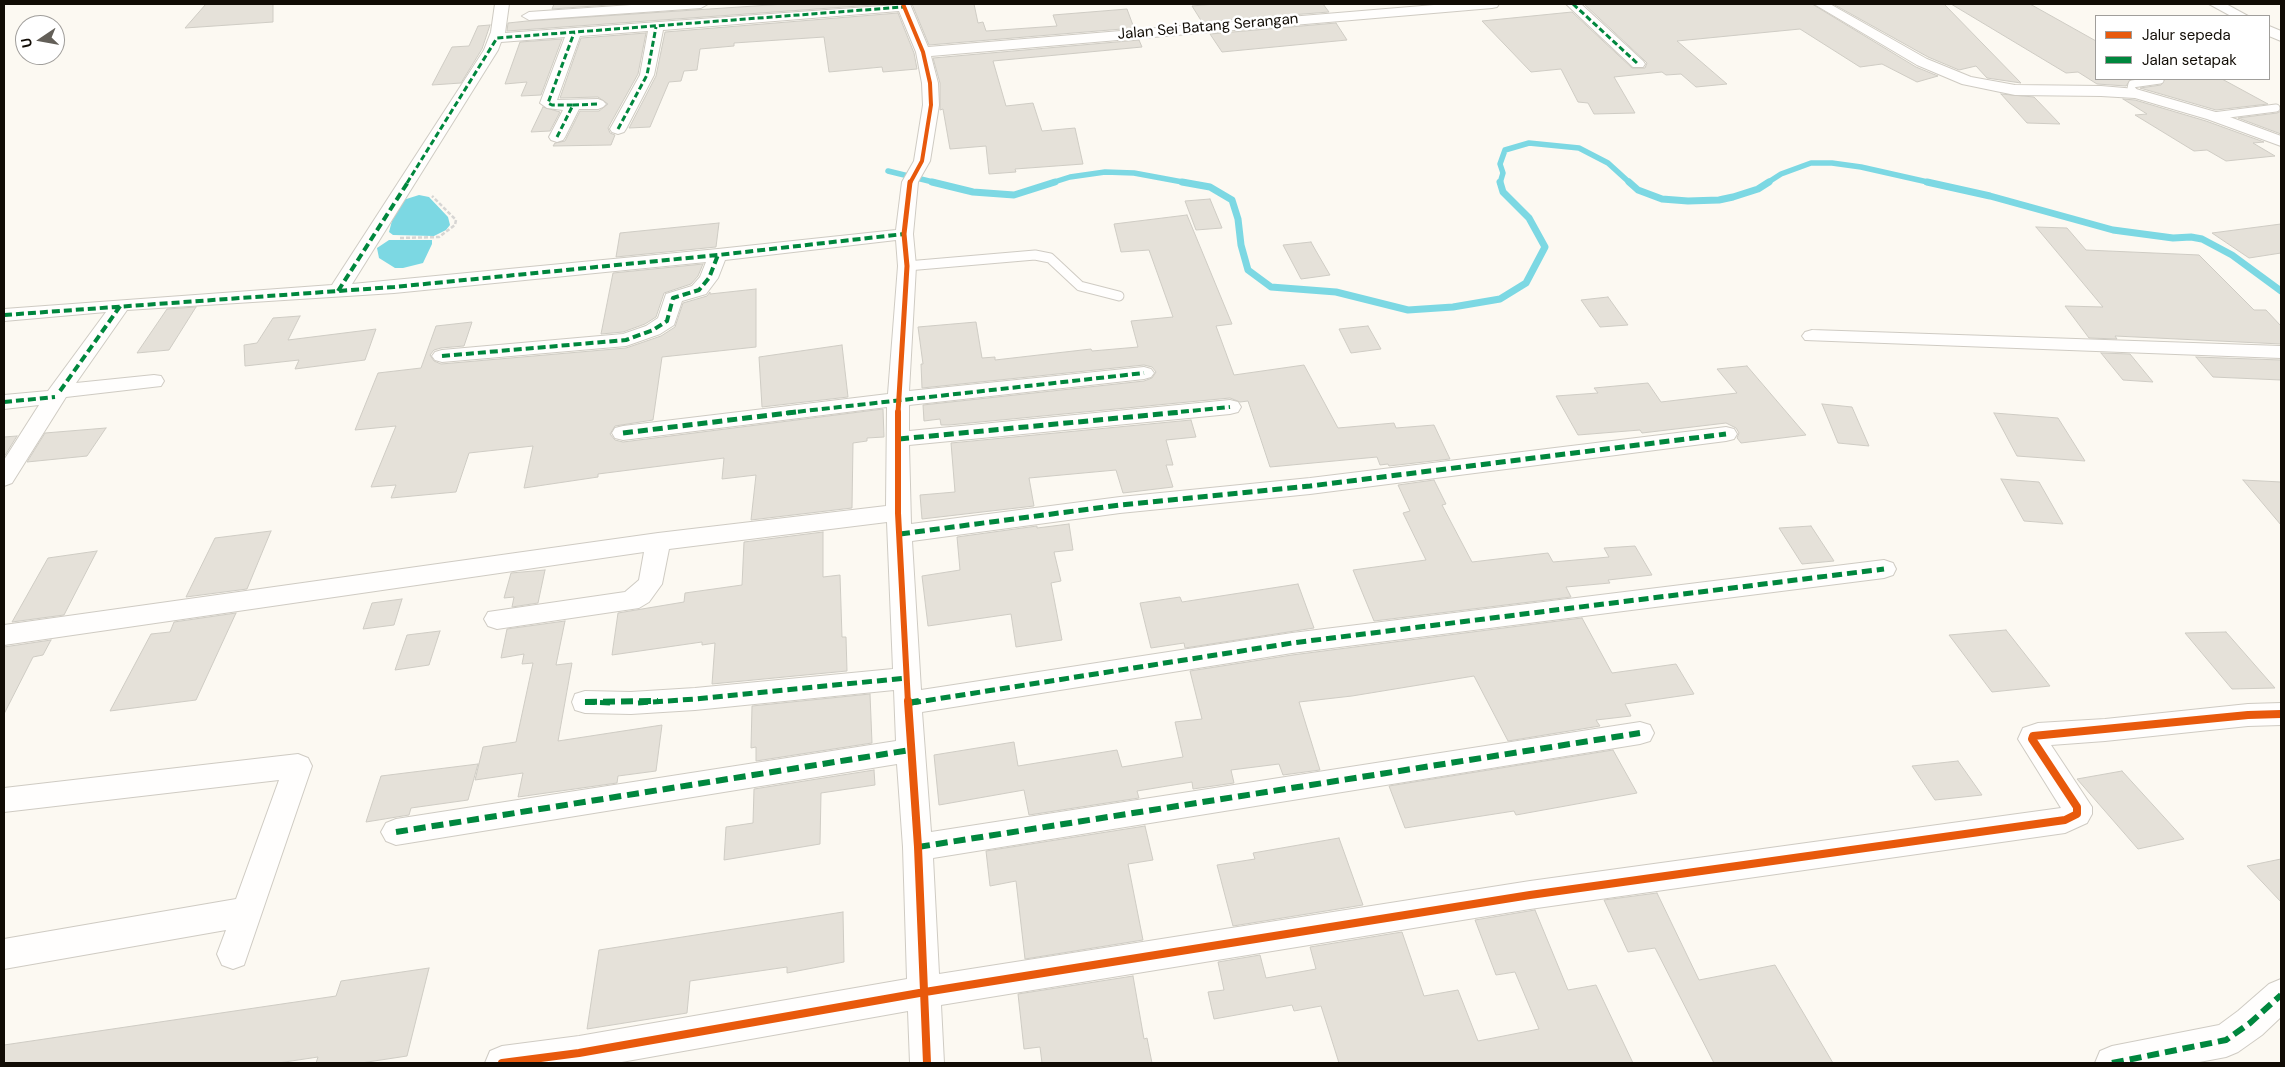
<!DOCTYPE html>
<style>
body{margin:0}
#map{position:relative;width:2285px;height:1067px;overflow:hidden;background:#fcf9f2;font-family:"DM Sans",sans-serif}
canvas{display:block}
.frame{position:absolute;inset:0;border:5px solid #110c05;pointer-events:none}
.legend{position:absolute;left:2095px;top:15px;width:175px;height:65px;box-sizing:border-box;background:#fff;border:1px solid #a09e9b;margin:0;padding:6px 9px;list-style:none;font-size:15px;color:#110c05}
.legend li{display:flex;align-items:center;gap:10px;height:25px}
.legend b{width:25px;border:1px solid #a09e9b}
.north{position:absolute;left:15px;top:15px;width:50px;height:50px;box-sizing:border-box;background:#fff;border:1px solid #a09e9b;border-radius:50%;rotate:258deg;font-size:14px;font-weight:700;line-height:20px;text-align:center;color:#110c05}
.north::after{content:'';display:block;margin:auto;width:18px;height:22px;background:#635f58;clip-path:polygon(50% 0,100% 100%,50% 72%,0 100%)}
</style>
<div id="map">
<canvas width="2285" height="1067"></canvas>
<div class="frame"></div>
<ul class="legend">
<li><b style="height:6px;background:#e8590c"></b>Jalur sepeda</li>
<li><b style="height:6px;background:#00873e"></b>Jalan setapak</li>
</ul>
<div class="north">U</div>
</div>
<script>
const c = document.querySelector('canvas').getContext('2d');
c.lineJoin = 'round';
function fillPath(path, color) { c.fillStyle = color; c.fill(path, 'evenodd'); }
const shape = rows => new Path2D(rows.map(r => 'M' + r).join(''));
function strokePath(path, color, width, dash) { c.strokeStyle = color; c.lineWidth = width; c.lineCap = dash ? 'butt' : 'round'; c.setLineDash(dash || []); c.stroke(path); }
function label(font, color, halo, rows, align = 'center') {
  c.font = font + ' "DM Sans",sans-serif'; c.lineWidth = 5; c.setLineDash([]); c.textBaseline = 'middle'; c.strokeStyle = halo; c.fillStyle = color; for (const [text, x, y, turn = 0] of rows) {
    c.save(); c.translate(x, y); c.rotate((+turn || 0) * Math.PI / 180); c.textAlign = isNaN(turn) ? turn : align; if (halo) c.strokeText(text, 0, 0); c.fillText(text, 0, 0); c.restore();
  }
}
fillPath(shape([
 [419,195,429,197,448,217,450,225,446,230,434,236,393,235,389,232,394,213,400,201],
 [389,240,432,240,432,244,423,263,403,268,395,268,379,258,377,248]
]), '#7cd8e3');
strokePath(shape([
 [888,171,937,183],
 [1051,183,1070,177,1105,172,1134,173,1188,183],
 [1500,183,1503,173,1500,164,1505,150,1529,143,1579,148,1608,163,1630,183],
 [1767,183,1781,174,1811,163,1832,163,1861,167,1932,183]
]), '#7cd8e3', 5.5);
strokePath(shape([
 [932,182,973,192,1014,195,1055,182],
 [1182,182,1210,187,1232,200,1238,219,1241,245,1248,270,1271,287,1336,292,1408,310,1453,307,1500,299,1526,283,1545,247,1529,218,1503,192,1500,182],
 [1629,182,1638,190,1662,199,1688,201,1719,200,1733,197,1758,189,1769,182],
 [1927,182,1990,196,2113,230,2173,238,2191,237,2202,239,2232,255,2281,291]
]), '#7cd8e3', 7);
const building = shape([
 [206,4,273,4,273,22,185,28,206,4],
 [554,4,622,4,552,9,554,4],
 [785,4,887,4,507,31,508,23,527,21,785,4],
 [912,4,974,4,978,23,983,22,986,31,1057,26,1053,15,1127,9,1134,28,929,45,912,4],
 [1215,4,1323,4,1329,12,1202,22,1192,6,1215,4],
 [1584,4,1812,4,1916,67,1938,76,1917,82,1882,64,1860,67,1800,29,1677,41,1727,84,1696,87,1681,74,1666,75,1662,72,1614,77,1635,113,1594,114,1588,103,1578,102,1561,69,1531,72,1482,21,1572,12,1632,68,1645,68,1647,63,1644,60,1584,4],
 [1833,4,1944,4,2021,83,1987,78,1976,66,1959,70,1928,57,1833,4],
 [1951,4,2030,4,2096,41,2096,79,2131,79,2126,86,2097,84,2078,72,2066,73,1951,4],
 [898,13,914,53,917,69,883,72,882,67,829,72,824,37,734,43,734,46,700,49,697,70,684,71,681,81,669,82,650,127,629,128,656,76,665,32,898,13],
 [1336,23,1347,40,1222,52,1210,34,1336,23],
 [490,25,482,49,461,83,432,85,452,47,469,46,478,26,490,25],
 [646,33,638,74,608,128,610,133,615,135,611,145,553,146,555,143,565,141,580,111,599,111,608,104,598,97,560,98,581,38,646,33],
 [562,39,541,95,521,96,527,82,505,84,520,42,562,39],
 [1139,40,1142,47,993,61,1006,106,1033,103,1042,131,1075,128,1083,164,1015,169,1016,172,989,174,986,146,950,149,943,109,940,110,940,83,933,58,1139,40],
 [2165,79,2222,79,2268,104,2216,110,2140,88,2161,85,2165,79],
 [2001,94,2034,97,2060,124,2027,123,2001,94],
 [2123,99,2135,100,2206,121,2264,142,2253,143,2275,156,2226,161,2207,150,2194,151,2135,115,2147,114,2123,99],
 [543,107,560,112,550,131,531,132,543,107],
 [2281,111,2281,134,2238,118,2277,113,2281,111],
 [1210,199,1222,228,1196,230,1185,201,1210,199],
 [1187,215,1232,324,1216,326,1234,375,1304,365,1338,428,1394,423,1396,428,1434,425,1450,459,1389,466,1388,464,1380,465,1377,457,1270,467,1248,401,1240,402,1230,398,949,425,941,425,940,419,924,421,923,405,1144,381,1152,378,1156,372,1152,367,1144,365,922,388,921,364,923,364,918,327,976,322,982,358,995,357,995,360,1091,349,1092,351,1138,347,1131,321,1173,317,1149,250,1121,252,1114,224,1187,215],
 [719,223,716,247,616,257,620,233,719,223],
 [2281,224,2281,253,2249,258,2212,233,2281,224],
 [2036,227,2067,228,2086,250,2199,255,2254,310,2266,310,2281,326,2281,344,2115,336,2117,339,2089,338,2065,306,2103,307,2036,227],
 [1311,242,1316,251,1330,275,1301,279,1283,245,1311,242],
 [703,264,698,276,691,284,664,293,656,317,645,324,623,332,601,334,613,273,703,264],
 [756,289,756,347,662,357,653,420,615,426,610,434,615,440,623,442,883,409,884,437,867,438,867,441,853,443,852,508,751,520,756,475,722,479,724,458,598,474,598,477,524,488,533,446,469,453,456,492,391,498,396,485,371,487,396,426,355,430,378,373,421,368,436,326,472,322,464,346,441,348,434,350,430,355,434,361,441,364,626,348,661,336,675,327,683,303,707,296,710,292,710,294,756,289],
 [1608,297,1628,325,1600,327,1581,300,1608,297],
 [196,307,169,350,137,353,167,309,196,307],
 [300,316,288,340,376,329,365,360,295,369,299,360,245,366,244,345,257,343,273,318,300,316],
 [1368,326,1381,349,1351,353,1339,329,1368,326],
 [842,345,848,397,762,407,759,357,842,345],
 [2101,353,2130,354,2153,382,2123,380,2101,353],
 [2196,357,2281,360,2281,380,2213,377,2196,357],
 [1747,366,1806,435,1741,443,1737,438,1739,433,1736,428,1726,423,1642,433,1640,430,1578,435,1556,396,1598,393,1594,388,1648,383,1661,402,1737,393,1717,369,1747,366],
 [1822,404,1852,407,1869,446,1838,443,1822,404],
 [1994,413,2058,418,2085,461,2017,456,1994,413],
 [1191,420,1196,437,1166,440,1173,465,1166,465,1173,487,1123,493,1116,470,1029,478,1034,506,922,519,920,495,955,492,951,443,1191,420],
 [106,428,87,456,27,462,45,433,106,428],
 [17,436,4,457,4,437,17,436],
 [2001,479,2039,482,2063,524,2024,521,2001,479],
 [1434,480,1446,504,1442,505,1472,562,1548,553,1553,562,1609,557,1604,548,1635,546,1652,575,1608,580,1610,583,1566,587,1571,597,1374,621,1353,570,1426,560,1403,513,1410,511,1398,485,1434,480],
 [2243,480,2281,482,2281,525,2243,480],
 [1069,524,1073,550,1054,552,1061,581,1051,583,1062,640,1016,647,1011,614,928,626,922,576,960,570,957,537,1037,526,1037,528,1069,524],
 [1811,526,1834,561,1802,564,1779,528,1811,526],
 [271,531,247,589,186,597,215,538,271,531],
 [823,532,823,577,840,575,842,637,846,637,847,671,712,684,715,643,702,645,702,642,612,655,618,613,684,602,685,593,742,585,744,542,823,532],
 [97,551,64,615,12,622,48,558,97,551],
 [545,570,538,603,512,607,514,597,504,598,511,573,545,570],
 [1298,584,1314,628,1185,648,1184,643,1151,648,1140,603,1180,597,1182,602,1298,584],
 [402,599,394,625,363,629,372,603,402,599],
 [236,613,196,700,110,711,151,634,170,632,174,622,236,613],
 [1582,618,1612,673,1676,664,1694,694,1625,704,1631,716,1596,720,1600,726,1508,741,1474,676,1352,696,1299,702,1320,770,1283,775,1279,764,1231,770,1234,783,1193,789,1192,782,1137,791,1139,798,1029,815,1024,790,939,805,934,755,1014,742,1018,766,1117,750,1122,767,1183,757,1175,722,1202,719,1190,671,1292,655,1582,618],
 [565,621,556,665,572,663,558,741,662,725,656,771,618,776,617,783,518,797,523,773,475,780,483,747,516,742,533,663,522,664,524,654,501,658,507,629,565,621],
 [2006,630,2050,686,1992,692,1949,635,2006,630],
 [440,631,429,665,395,670,407,635,440,631],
 [2226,632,2275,688,2232,689,2185,633,2226,632],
 [51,640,43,655,33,657,4,714,4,647,51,640],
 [870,694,872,743,756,761,756,747,751,748,752,706,870,694],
 [1613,750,1637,793,1516,815,1514,811,1405,828,1389,786,1613,750],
 [1958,761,1982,795,1935,800,1912,766,1958,761],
 [478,764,468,800,411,808,409,815,366,822,381,776,478,764],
 [874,770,875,785,821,793,820,844,724,860,726,827,753,823,754,789,874,770],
 [2122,771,2184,839,2138,849,2077,779,2122,771],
 [1145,826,1153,860,1128,864,1143,940,1025,959,1016,881,990,886,986,851,1145,826],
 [1339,838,1363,905,1233,926,1217,865,1255,859,1253,853,1339,838],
 [2281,859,2281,902,2247,866,2281,859],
 [1657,893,1699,980,1775,965,1833,1063,1714,1063,1655,948,1628,952,1604,900,1657,893],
 [1535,910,1568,990,1596,985,1633,1063,1339,1063,1321,1006,1294,1011,1292,1005,1214,1019,1208,992,1224,990,1218,962,1260,955,1266,978,1316,969,1310,947,1402,932,1424,996,1458,990,1478,1041,1539,1029,1515,972,1496,975,1475,920,1535,910],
 [843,912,844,962,787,973,787,967,690,981,687,1013,587,1029,599,950,843,912],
 [429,968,407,1056,361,1063,316,1063,318,1057,278,1063,4,1063,4,1045,336,996,341,981,429,968],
 [1133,976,1144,1039,1147,1038,1152,1063,1042,1063,1040,1047,1024,1049,1018,994,1133,976]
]);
fillPath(building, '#e5e1d9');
strokePath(building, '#cfccc4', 1);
const laneFar1 = shape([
 [2136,94,2131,88,2132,84,2160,80],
 [2213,116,2276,108]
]);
const lane = shape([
 [907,266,1035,255,1050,258,1080,286,1119,296]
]);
const street = shape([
 [495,4,509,4,505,33,910,4,928,47,1446,4,1499,4,1497,7,1492,8,931,56,938,83,939,105,930,161,918,182,913,234,916,266,909,391,1144,367,1151,369,1154,373,1151,377,1144,379,909,405,909,431,1230,400,1238,402,1241,407,1238,412,1230,414,909,445,911,524,1120,497,1310,478,1726,427,1734,429,1737,434,1734,439,1726,441,1310,494,1120,513,912,541,921,690,1292,633,1884,560,1893,563,1896,569,1893,575,1884,578,1292,653,922,712,931,832,1640,722,1650,725,1654,733,1650,741,1640,744,933,858,939,974,1530,881,2061,808,2018,739,2023,728,2038,723,2105,719,2248,704,2281,703,2281,725,2248,726,2105,741,2051,745,2092,807,2092,814,2087,823,2065,833,1530,909,941,1005,944,1063,910,1063,908,1011,616,1063,485,1063,490,1051,502,1046,579,1036,907,979,903,847,897,764,396,845,386,841,381,832,386,823,396,819,896,741,894,690,695,710,631,714,585,713,575,710,572,702,575,694,585,691,631,692,695,688,893,669,887,522,669,549,662,584,649,602,639,608,497,629,488,626,484,619,488,612,625,592,639,580,644,552,4,645,4,625,658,533,886,506,887,407,623,440,615,438,612,433,615,428,623,426,888,394,898,266,896,240,725,260,718,278,706,294,682,301,674,325,660,334,626,346,442,362,435,360,432,356,435,352,442,350,623,334,646,326,658,318,666,294,692,286,700,277,706,262,394,293,127,310,76,383,154,375,161,376,164,381,161,386,66,397,12,483,4,486,4,460,39,405,4,409,4,395,48,391,106,312,4,321,4,309,332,285,484,50,491,32,495,4],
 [899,11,916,52,922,83,923,105,914,161,902,182,896,230,718,249,352,284,498,50,501,42,565,37,540,103,547,108,563,110,549,137,551,140,557,142,563,140,565,137,579,109,598,109,603,107,606,104,603,101,598,99,557,100,580,36,648,31,640,75,610,129,612,132,618,134,624,132,626,129,654,75,663,30,899,11],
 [646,4,708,4,701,8,529,20,522,16,529,12,646,4],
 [1566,4,1581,4,1643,61,1645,64,1643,67,1633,67,1566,4],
 [1814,4,1830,4,1927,59,1971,77,2015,85,2101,86,2136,89,2219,113,2281,136,2281,146,2207,119,2135,98,2101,96,2015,95,1962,84,1917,65,1814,4],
 [2209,4,2226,4,2248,16,2231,16,2209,4],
 [2269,26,2281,31,2281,41,2269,36,2269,26],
 [1812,330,2281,346,2281,358,1805,340,1802,336,1805,332,1812,330],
 [298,754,308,758,312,766,244,965,233,969,222,965,217,954,226,930,4,969,4,939,236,899,279,780,4,812,4,788,298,754],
 [2281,979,2281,1017,2262,1035,2238,1052,2226,1057,2194,1063,2095,1063,2100,1051,2112,1046,2219,1025,2238,1011,2269,984,2281,979]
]);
strokePath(laneFar1, '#cfcbc3', 9);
strokePath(lane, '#cfcbc3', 11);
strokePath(street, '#cfcbc3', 2);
strokePath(shape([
 [400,238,439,237,455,225,456,220,432,196]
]), '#d7d6d4', 2.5, [4, 2]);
strokePath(laneFar1, '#fffefd', 7);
strokePath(lane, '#fffefd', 9);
fillPath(street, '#fffefd');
strokePath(shape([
 [1573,4,1638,64],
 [573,105,598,104],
 [618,129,647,75,656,27],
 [557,137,573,105,552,105,548,103,574,33],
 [407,183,497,38,903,7]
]), '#00873e', 3, [6, 3]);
strokePath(shape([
 [338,291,408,182],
 [4,315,394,287,718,255,904,234],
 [442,356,626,340,653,330,667,321,673,298,699,290,709,278,718,255],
 [60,391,121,305],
 [4,402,55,397],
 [786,413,1144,373],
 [1169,413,1230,407]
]), '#00873e', 4, [8, 4]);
strokePath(shape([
 [623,433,796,412],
 [899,439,1182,412],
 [900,534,1120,505,1310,486,1726,434],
 [585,702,611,703],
 [638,703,695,699,906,678],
 [911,703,1292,643,1884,569]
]), '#00873e', 5, [10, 5]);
strokePath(shape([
 [585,702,658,701],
 [908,703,919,701],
 [396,832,910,750],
 [918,847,1640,733],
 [2112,1063,2226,1040,2250,1023,2281,995]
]), '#00873e', 6, [12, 6]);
strokePath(shape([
 [903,4,923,52,930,83,931,105,922,161,910,183]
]), '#e8590c', 4);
strokePath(shape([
 [898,413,907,266,904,234,910,182]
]), '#e8590c', 5);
strokePath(shape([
 [898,412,898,513,908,703]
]), '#e8590c', 6);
strokePath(shape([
 [908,701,918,847,927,1063],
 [502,1063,579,1053,925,992,1530,895,2065,820,2077,814,2077,807,2032,739,2033,736,2248,715,2281,714]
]), '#e8590c', 8);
label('15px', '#110c05', '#fff', [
 ["Jalan Sei Batang Serangan",1208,27,-5]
]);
</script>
